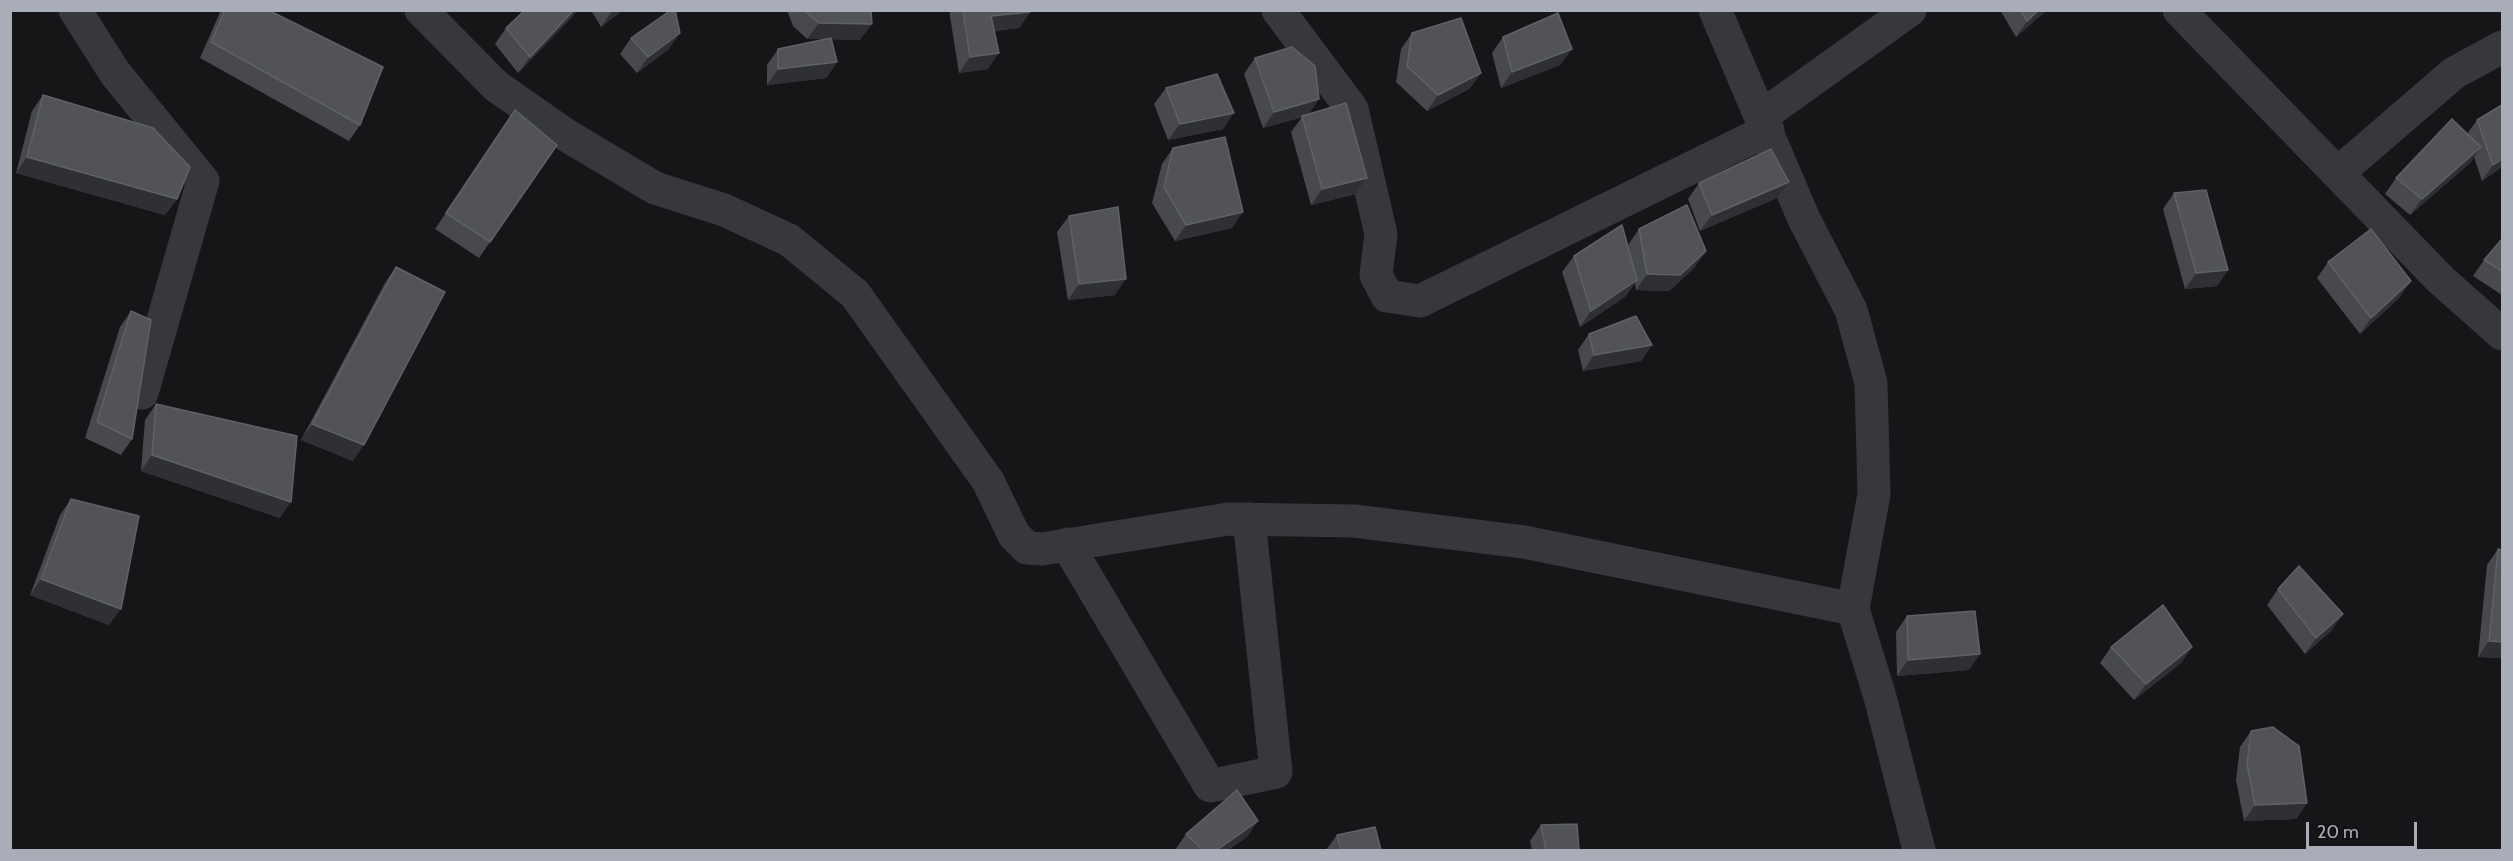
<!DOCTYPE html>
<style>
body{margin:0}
#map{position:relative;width:2513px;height:861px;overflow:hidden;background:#161618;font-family:Cabin,sans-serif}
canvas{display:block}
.frame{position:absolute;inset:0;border:12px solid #a8adb8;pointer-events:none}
.scale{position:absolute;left:2306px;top:822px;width:111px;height:27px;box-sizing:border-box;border:3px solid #a8adb8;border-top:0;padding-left:8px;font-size:18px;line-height:21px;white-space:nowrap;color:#a8adb8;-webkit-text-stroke:4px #111113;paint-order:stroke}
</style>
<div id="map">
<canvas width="2513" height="861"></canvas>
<div class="frame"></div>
<div class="scale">20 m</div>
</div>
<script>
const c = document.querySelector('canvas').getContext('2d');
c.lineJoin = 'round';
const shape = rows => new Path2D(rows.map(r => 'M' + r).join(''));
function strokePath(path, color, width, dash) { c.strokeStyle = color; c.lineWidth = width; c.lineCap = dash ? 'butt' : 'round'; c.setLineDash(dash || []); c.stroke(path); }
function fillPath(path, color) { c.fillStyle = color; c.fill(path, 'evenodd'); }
strokePath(shape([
 [75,10,115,73,203,181,142,393],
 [421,10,496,86,566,135,655,188,724,210,789,240,855,294,988,481,1014,535,1027,548,1042,549,1228,519,1354,521,1524,542,1853,609],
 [1278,10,1352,109,1381,234,1376,275,1387,296,1420,301,1768,130],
 [1715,10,1804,219,1851,310,1871,383,1874,494,1853,609,1880,697,1919,850],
 [2179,10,2441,280,2502,334],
 [1762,116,1910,10],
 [2338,173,2454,73,2502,47],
 [1067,544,1210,786,1276,772,1249,519]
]), '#37383d', 33);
fillPath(shape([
 [221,10,268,10,360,125,349,141,200,58],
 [525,10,577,10,574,15,518,73,495,44,506,28],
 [591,10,623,10,601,27],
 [787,10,871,10,860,40,831,39,837,62,826,78,767,85,767,65,778,49,825,39,807,39,793,26],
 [949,10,1029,10,1030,12,1019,28,994,31,988,69,959,73],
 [2000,10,2047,10,2016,37],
 [1412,33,1481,73,1469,89,1427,111,1396,82,1401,49],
 [1503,37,1572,49,1560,65,1501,88,1492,53],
 [631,38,669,49,637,73,620,54],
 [1255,58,1309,114,1367,178,1356,194,1311,205,1291,132,1302,117,1263,128,1244,74],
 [1166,88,1223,129,1168,140,1154,104],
 [43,95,177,199,165,215,16,173,32,111],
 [2502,105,2502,167,2482,181,2474,157,2470,163,2410,215,2385,194,2396,178,2467,134,2477,120],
 [515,110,557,145,479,258,435,229],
 [1173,148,1232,228,1175,241,1152,203,1162,164],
 [1789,182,1777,198,1700,231,1688,199,1699,183],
 [2174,193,2228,270,2217,286,2185,289,2163,209],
 [1069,216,1115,295,1068,300,1057,232],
 [1639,229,1695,267,1669,291,1636,290,1635,283,1626,296,1580,327,1562,272,1574,256,1630,254,1628,245],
 [2502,239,2502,295,2473,276,2484,260],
 [2328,262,2400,297,2360,334,2317,278],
 [396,267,353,461,301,440,385,283],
 [131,311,132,439,121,455,85,438,120,327],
 [1589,334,1652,345,1641,361,1583,371,1578,350],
 [156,404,280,518,141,471,145,420],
 [71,499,109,625,30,595,60,515],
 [2498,549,2502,550,2502,658,2478,657,2487,565],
 [2278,589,2332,630,2305,654,2267,605],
 [1907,616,1969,670,1897,676,1896,632],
 [2111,647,2192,647,2181,663,2134,700,2100,663],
 [2251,731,2307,803,2296,819,2244,821,2236,780,2240,747],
 [1541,825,1579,850,1532,850,1530,841],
 [1186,834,1247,837,1228,850,1175,850],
 [1337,835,1381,850,1326,850]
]), '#47494d');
fillPath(shape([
 [574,10,577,10,574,15,518,73,530,57],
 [613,10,623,10,601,27,612,11],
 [2039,10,2047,10,2016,37,2027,21],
 [1030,12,1019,28,980,32,991,16],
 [819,23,872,24,860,40,807,39],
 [680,33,669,49,637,73,648,57],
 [1572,49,1560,65,1501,88,1512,72],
 [999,53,988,69,959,73,970,57],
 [837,62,826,78,767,85,778,69],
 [1481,73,1469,89,1427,111,1438,95],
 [1319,99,1308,116,1263,128,1274,112],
 [1234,113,1223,129,1168,140,1180,124],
 [2481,147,2470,163,2410,215,2422,199],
 [27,157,177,199,165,215,16,173],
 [2502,159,2502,167,2482,181,2493,165],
 [1367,178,1356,194,1311,205,1322,189],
 [1789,182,1777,198,1700,231,1712,215],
 [1243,212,1232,228,1175,241,1186,225],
 [1706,251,1695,267,1669,291,1636,290,1647,274],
 [2228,270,2217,286,2185,289,2196,273],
 [1126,279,1115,295,1068,300,1079,284],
 [1637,280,1626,296,1580,327,1591,311],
 [2411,281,2400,297,2360,334,2371,318],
 [1652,345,1641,361,1583,371,1594,355],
 [312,424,364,445,353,461,301,440],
 [152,455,291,502,280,518,141,471],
 [41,579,121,609,109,625,30,595],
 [2343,614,2332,630,2305,654,2316,638],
 [2489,641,2502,642,2502,658,2478,657],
 [2192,647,2181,663,2134,700,2146,684],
 [1980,654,1969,670,1897,676,1908,660],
 [2307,803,2296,819,2244,821,2255,805],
 [1258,821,1247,837,1228,850,1217,850]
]), '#2f3033');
const building = shape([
 [225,10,268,10,383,67,360,125,211,42,225,10],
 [525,10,574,10,530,57,506,28,525,10],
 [671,10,675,10,680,33,648,57,631,38,671,10],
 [804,10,871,10,872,24,819,23,804,10],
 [963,10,1029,10,1030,12,991,16,999,53,970,57,963,10],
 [2020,10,2039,10,2027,21,2020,10],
 [1558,13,1572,49,1512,72,1503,37,1558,13],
 [1461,18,1481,73,1438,95,1407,66,1412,33,1461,18],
 [831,38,837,62,778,69,778,49,831,38],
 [1292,47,1315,66,1319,99,1274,112,1255,58,1292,47],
 [1217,74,1234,113,1180,124,1166,88,1217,74],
 [43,95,153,128,190,167,177,199,27,157,43,95],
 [1346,103,1367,178,1322,189,1302,116,1346,103],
 [2502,105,2502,159,2493,165,2477,120,2502,105],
 [515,110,557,145,490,242,446,213,515,110],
 [2452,119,2481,147,2422,199,2396,178,2452,119],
 [1225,137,1243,212,1186,225,1164,187,1173,148,1225,137],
 [1771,149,1789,182,1712,215,1699,183,1771,149],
 [2206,190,2228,270,2196,273,2174,193,2206,190],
 [1687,205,1706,251,1680,275,1647,274,1639,229,1687,205],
 [1118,207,1126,279,1079,284,1069,216,1118,207],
 [1622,225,1637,280,1591,311,1574,256,1622,225],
 [2371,229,2411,281,2371,318,2328,262,2371,229],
 [2502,239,2502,271,2484,260,2502,239],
 [396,267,445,292,364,445,312,424,396,267],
 [131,311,151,320,132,439,97,422,131,311],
 [1636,316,1652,345,1594,355,1589,334,1636,316],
 [156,404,297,436,291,502,152,455,156,404],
 [71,499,139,516,121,609,41,579,71,499],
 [2498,549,2502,550,2502,642,2489,641,2498,549],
 [2299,566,2343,614,2316,638,2278,589,2299,566],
 [2163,605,2192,647,2146,684,2111,647,2163,605],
 [1975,611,1980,654,1908,660,1907,616,1975,611],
 [2273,727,2299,746,2307,803,2255,805,2247,764,2251,731,2273,727],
 [1237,790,1258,821,1217,850,1203,850,1186,834,1237,790],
 [1577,824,1579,850,1546,850,1541,825,1577,824],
 [1375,827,1381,850,1341,850,1337,835,1375,827]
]);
fillPath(building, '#525359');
strokePath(building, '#5f6168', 1.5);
</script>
